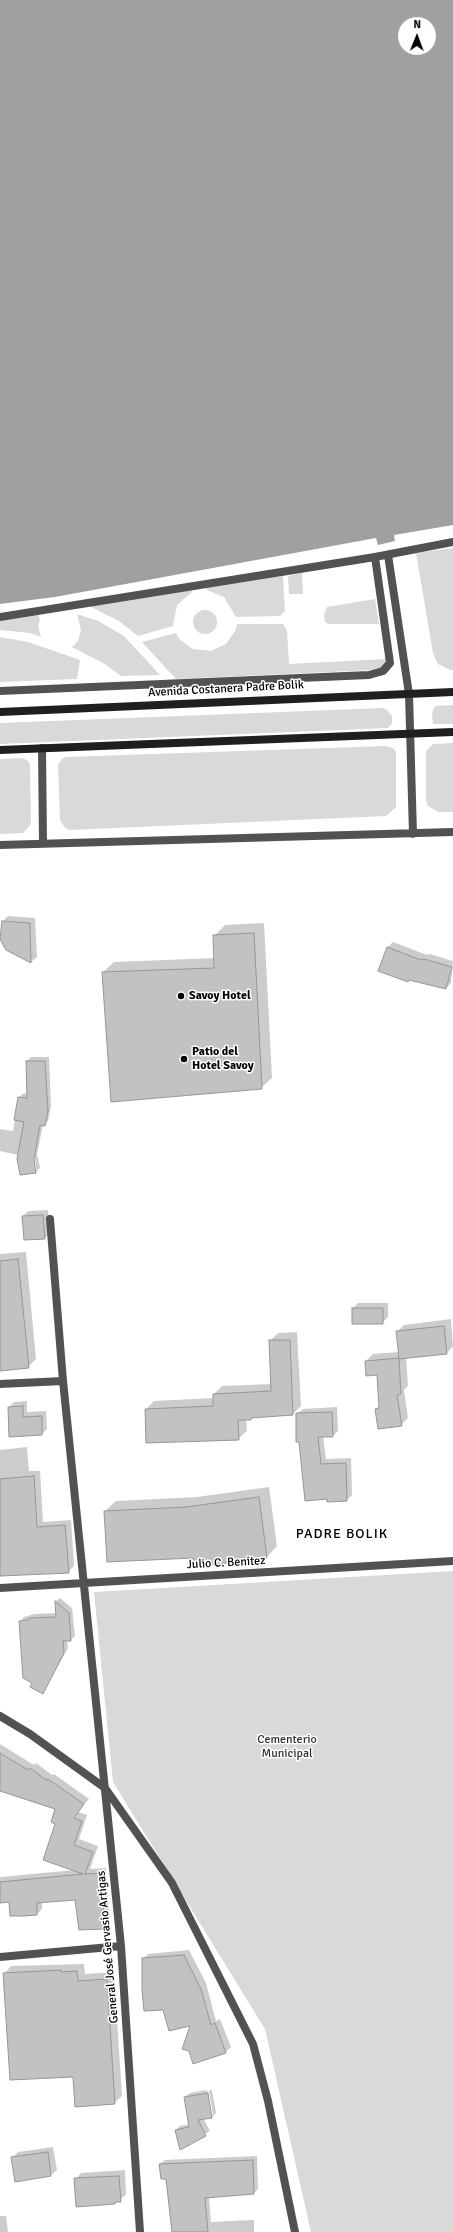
<!DOCTYPE html>
<meta charset="utf-8">
<style>
body{margin:0}
#map{position:relative;width:453px;height:2232px;overflow:hidden;background:#fff;font-family:Signika,sans-serif}
canvas{display:block}
.north{position:absolute;left:397px;top:16px;width:40px;height:40px;box-sizing:border-box;background:#fff;border:1px solid #999;border-radius:50%;rotate:1deg;font-size:11px;font-weight:700;line-height:16px;text-align:center;color:#000}
.north::after{content:'';display:block;margin:auto;width:14px;height:18px;background:#000;clip-path:polygon(50% 0,100% 100%,50% 72%,0 100%)}
</style>
<div id="map">
<canvas width="453" height="2232"></canvas>
<div class="north">N</div>
</div>
<script>
const c = document.querySelector('canvas').getContext('2d');
c.lineJoin = 'round';
function fillPath(path, color) { c.fillStyle = color; c.fill(path, 'evenodd'); }
const shape = rows => new Path2D(rows.map(r => 'M' + r).join(''));
function strokePath(path, color, width, dash) { c.strokeStyle = color; c.lineWidth = width; c.lineCap = dash ? 'butt' : 'round'; c.setLineDash(dash || []); c.stroke(path); }
function label(font, color, halo, rows, align = 'center') {
  c.font = font + ' Signika,sans-serif'; c.lineWidth = 3; c.setLineDash([]); c.textBaseline = 'middle'; c.strokeStyle = halo; c.fillStyle = color; for (const [text, x, y, turn = 0] of rows) {
    c.save(); c.translate(x, y); c.rotate((+turn || 0) * Math.PI / 180); c.textAlign = isNaN(turn) ? turn : align; if (halo) c.strokeText(text, 0, 0); c.fillText(text, 0, 0); c.restore();
  }
}
fillPath(shape([
 [453,548,453,670,450,670,438,664,433,653,416,553],
 [302,573,303,594,289,594,288,576],
 [283,576,285,611,280,616,236,617,224,597,207,590,206,588],
 [192,590,192,592,177,605,173,626,138,636,119,621,89,606],
 [375,599,379,624,328,624,325,622,324,615,327,607],
 '193 622a12 12 0 1 1 24 0a12 12 0 1 1-24 0Z',
 [77,614,98,621,124,636,160,675,121,676,105,664,72,647,78,641,81,630],
 [38,615,40,619,38,626,41,637,30,633,0,630,0,621],
 [237,624,283,624,287,630,289,664,386,659,385,663,381,668,373,670,176,679,142,642,176,633,180,640,193,649,211,651,226,644,235,631],
 [0,637,28,642,80,660,77,679,0,682],
 [453,705,453,724,433,724,432,713,435,706],
 [383,708,387,710,392,716,392,723,388,728,0,744,0,723],
 [453,743,453,812,438,812,428,806,426,801,426,754,427,750,433,744],
 [386,746,393,748,396,752,396,807,386,816,70,830,65,828,60,820,58,765,62,759,66,757],
 [22,758,27,760,30,764,31,824,23,833,0,834,0,759],
 [453,1571,453,2232,311,2232,265,2029,113,1782,94,1592]
]), '#d9d9d9');
fillPath(shape([
 [0,0,453,0,453,525,394,535,395,541,378,545,376,538,55,597,0,604],
 [405,24,429,24,429,48,405,48]
]), '#a0a0a0');
fillPath(shape([
 [8,916,35,918,37,957,31,962,7,949,0,937,3,921],
 [264,923,272,1078,261,1088,103,972,114,962,215,958,214,936,225,925],
 [393,942,427,955,430,954,453,961,451,983,446,988,387,948],
 [31,1057,49,1057,51,1106,48,1121,43,1125,37,1154,40,1168,36,1172,18,1155,0,1151,0,1129,13,1131,19,1097,24,1093,27,1094,27,1061],
 [32,1154,34,1154,37,1170,34,1170],
 [48,1210,50,1233,45,1238,25,1239,23,1216,28,1211],
 [26,1252,36,1359,28,1367,0,1370,0,1254],
 [358,1303,388,1303,388,1317,382,1323,353,1308],
 [451,1319,453,1346,447,1353,406,1357,408,1386,404,1390,408,1418,401,1425,376,1409,380,1405,378,1374,366,1361,373,1354,399,1352,397,1332,404,1325],
 [297,1332,301,1406,293,1414,253,1416,246,1419,247,1431,238,1439,146,1409,154,1401,214,1398,214,1394,222,1386,272,1384,270,1341,278,1333],
 [27,1401,27,1412,46,1411,47,1429,42,1434,9,1407,14,1402],
 [337,1407,338,1431,333,1436,323,1436,326,1459,351,1458,352,1495,347,1500,328,1498,297,1414,303,1409],
 [27,1447,29,1471,40,1471,43,1522,71,1520,74,1566,68,1572,0,1576,0,1450],
 [269,1487,277,1546,267,1557,195,1566,193,1557,105,1511,116,1501,197,1497],
 [60,1598,72,1608,75,1636,71,1640,67,1640,68,1648,43,1692,33,1683,20,1621,24,1617,34,1614,57,1613,56,1601],
 [0,1744,34,1765,36,1763,52,1775,54,1774,89,1799,78,1812,87,1815,79,1839,98,1846,90,1869,106,1868,110,1922,104,1928,76,1899,42,1902,42,1909,37,1914,10,1901,0,1902,0,1877,75,1870,56,1823,56,1809,0,1790],
 [189,1950,206,1983,216,2021,220,2019,231,2047,226,2052,194,2063,191,2024,164,2009,143,1959,148,1954],
 [84,1964,85,1974,114,1972,122,2096,114,2103,4,1974,11,1966],
 [207,2090,210,2115,213,2115,209,2090,212,2090,216,2113,212,2117,203,2118,210,2131,180,2149,176,2130,180,2126,190,2124,185,2097,190,2093],
 [53,2147,57,2170,51,2175,16,2181,12,2158,18,2152],
 [257,2156,258,2189,254,2193,209,2197,211,2222,254,2220,254,2232,173,2232,166,2178,160,2164,165,2160],
 [125,2170,126,2195,115,2203,76,2179,81,2173],
 [0,2216,6,2216,8,2232,0,2232]
]), '#0003');
const building = shape([
 [2,921,30,923,31,963,6,950,0,939,2,921],
 [254,933,262,1089,111,1102,102,972,214,968,213,935,254,933],
 [387,947,421,960,424,959,452,967,446,989,409,980,408,982,378,971,387,947],
 [26,1061,45,1061,48,1111,45,1126,40,1125,34,1159,36,1173,20,1175,17,1159,24,1122,14,1120,18,1097,27,1098,26,1061],
 [43,1215,45,1239,24,1240,22,1216,43,1215],
 [18,1259,29,1368,0,1371,0,1261,18,1259],
 [352,1308,383,1308,383,1324,352,1324,352,1308],
 [444,1326,447,1354,399,1359,401,1394,397,1395,402,1426,378,1429,375,1409,379,1408,377,1375,366,1376,365,1361,399,1358,396,1331,444,1326],
 [269,1340,290,1340,293,1415,251,1418,251,1420,238,1420,239,1440,146,1443,145,1409,213,1406,213,1394,271,1391,269,1340],
 [23,1406,23,1417,42,1416,42,1435,9,1437,8,1407,23,1406],
 [332,1412,333,1437,318,1437,321,1464,346,1463,347,1501,327,1502,327,1499,305,1501,299,1442,296,1442,296,1413,332,1412],
 [34,1476,37,1527,65,1525,69,1573,0,1576,0,1479,34,1476],
 [259,1497,267,1558,194,1567,193,1558,107,1562,104,1511,186,1507,259,1497],
 [55,1601,69,1613,71,1641,63,1641,64,1653,43,1694,30,1687,32,1683,23,1678,19,1621,29,1620,29,1618,56,1617,55,1601],
 [0,1753,28,1770,30,1768,46,1780,48,1779,84,1804,74,1818,82,1821,74,1845,93,1852,85,1874,101,1873,105,1929,79,1930,75,1900,37,1903,37,1915,24,1916,10,1916,9,1902,0,1903,0,1882,83,1874,43,1860,55,1824,51,1822,55,1809,0,1791,0,1753],
 [184,1955,201,1989,211,2025,215,2023,226,2053,193,2064,189,2051,182,2049,190,2026,169,2031,163,2010,144,2011,142,1990,142,1958,184,1955],
 [61,1970,61,1972,77,1971,78,1981,107,1979,115,2104,75,2107,73,2077,10,2080,3,1973,61,1970],
 [208,2093,212,2118,198,2120,206,2136,180,2150,175,2130,189,2127,184,2097,208,2093],
 [48,2152,51,2176,15,2182,11,2157,48,2152],
 [253,2160,254,2194,205,2198,208,2232,172,2232,166,2179,161,2179,159,2164,253,2160],
 [119,2176,121,2202,115,2202,115,2204,76,2207,74,2178,119,2176]
]);
fillPath(building, '#c2c2c2');
strokePath(building, '#969696', 1);
strokePath(shape([
 [375,557,453,542],
 [0,617,375,557,390,663,383,671,369,675,0,691]
]), '#525252', 8);
strokePath(shape([
 [388,555,409,694,413,834],
 [42,748,43,843],
 [0,845,453,832],
 [50,1219,63,1381,121,1946,140,2232],
 [0,1384,63,1381],
 [0,1588,453,1561],
 [0,1716,30,1734,105,1788,172,1883,253,2044,268,2101,295,2232],
 [0,1957,121,1946]
]), '#525252', 8);
strokePath(shape([
 [0,712,453,692],
 [0,750,453,732]
]), '#1f1f1f', 8);
for (const [x, y, r, color] of [
 [181,996,4,"#000"],
 [184,1059,4,"#000"]
]) { const dot = new Path2D(); dot.arc(x, y, r, 0, 2 * Math.PI); c.fillStyle = color; c.fill(dot); strokePath(dot, '#fff', 1.5); }
label('12px', '#000', '#fff', [
 ["Avenida Costanera Padre Bolik",226,689,-3],
 ["Julio C. Benitez",226,1563,-3],
 ["General José Gervasio Artigas",108,1947,-95]
]);
label('bold 12px', '#000', '#fff', [
 ["Savoy Hotel",189,996],
 ["Patio del",192,1052],
 ["Hotel Savoy",192,1066]
], 'left');
label('12px', '#303030', '#fff', [
 ["Cementerio",287,1740],
 ["Municipal",287,1754]
]);
c.letterSpacing = '1px';
label('14px', '#000', '#fff', [
 ["PADRE BOLIK",342,1534]
]);
c.letterSpacing = '0px';
</script>
